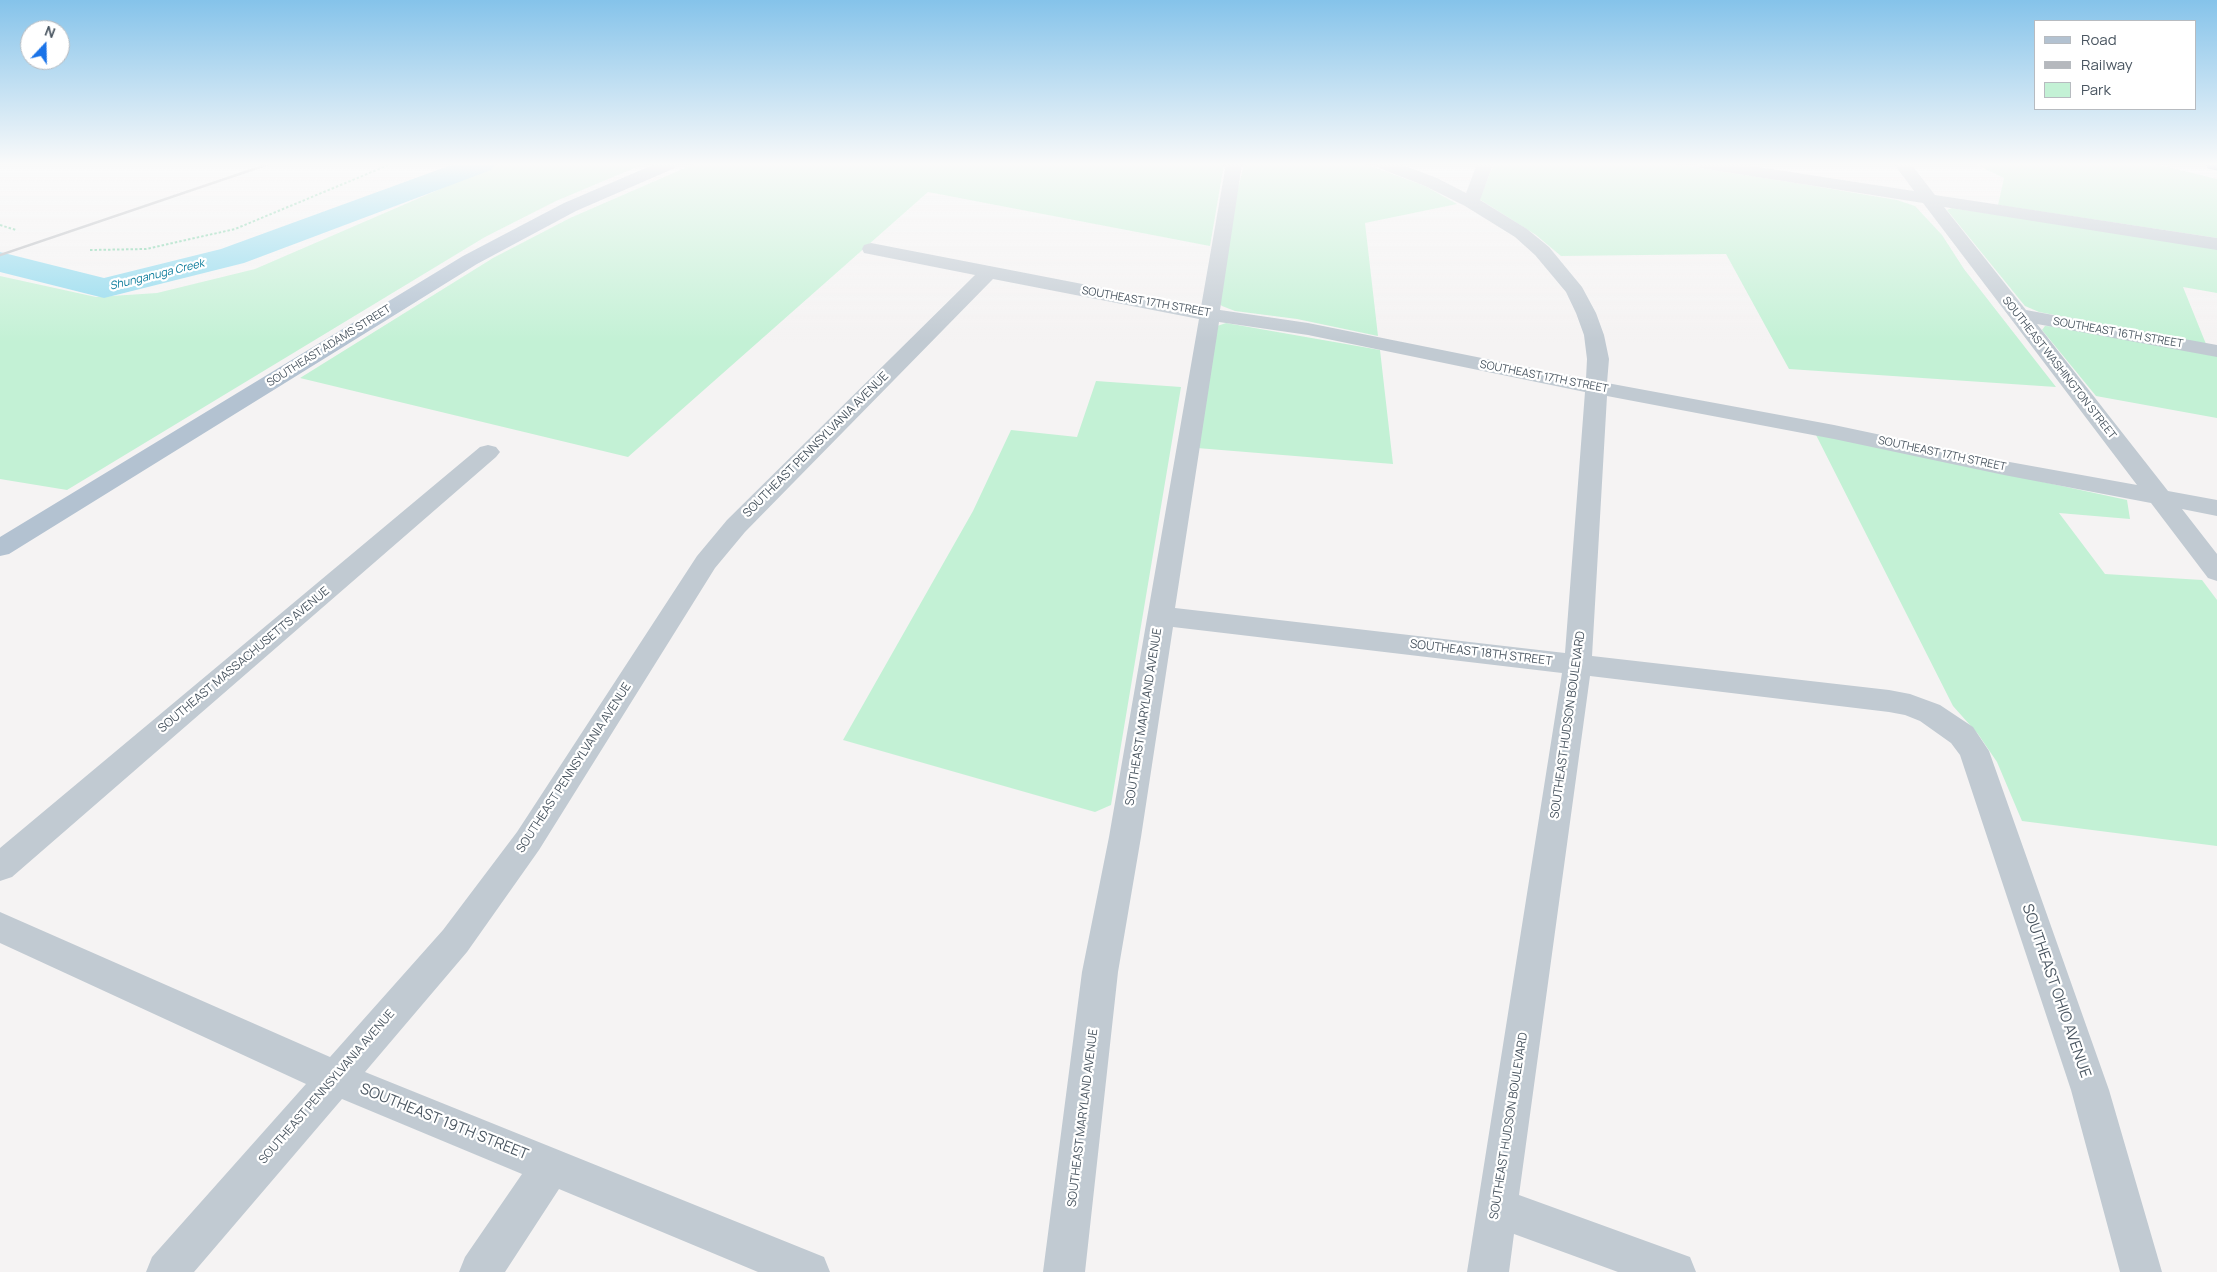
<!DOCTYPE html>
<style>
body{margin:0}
#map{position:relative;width:2217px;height:1272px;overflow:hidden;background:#f5f3f3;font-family:Manrope,sans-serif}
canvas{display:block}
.legend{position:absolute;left:2034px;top:20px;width:162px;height:90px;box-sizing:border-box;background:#fff;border:1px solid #b7bbc0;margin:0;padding:6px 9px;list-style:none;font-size:15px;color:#4a5661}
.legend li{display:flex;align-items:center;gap:10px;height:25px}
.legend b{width:25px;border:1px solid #b7bbc0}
.north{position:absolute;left:20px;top:20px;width:50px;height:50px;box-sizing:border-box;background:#fff;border:1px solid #b7bbc0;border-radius:50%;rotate:21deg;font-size:14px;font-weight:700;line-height:20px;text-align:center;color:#4a5661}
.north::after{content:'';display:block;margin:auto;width:18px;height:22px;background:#1a73e8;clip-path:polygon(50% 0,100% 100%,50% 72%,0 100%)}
</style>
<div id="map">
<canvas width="2217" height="1272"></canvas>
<ul class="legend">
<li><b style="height:6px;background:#b3c2d1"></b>Road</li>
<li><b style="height:6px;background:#b5b8bd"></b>Railway</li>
<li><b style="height:14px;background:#c3f1d5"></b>Park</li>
</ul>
<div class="north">N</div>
</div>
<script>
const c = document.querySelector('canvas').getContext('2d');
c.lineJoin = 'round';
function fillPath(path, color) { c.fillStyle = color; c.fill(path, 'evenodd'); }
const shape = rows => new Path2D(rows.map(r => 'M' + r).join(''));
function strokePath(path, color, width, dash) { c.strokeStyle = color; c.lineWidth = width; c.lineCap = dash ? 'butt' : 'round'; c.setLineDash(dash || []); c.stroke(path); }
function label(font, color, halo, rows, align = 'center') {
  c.font = font + ' Manrope,sans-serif'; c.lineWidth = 4.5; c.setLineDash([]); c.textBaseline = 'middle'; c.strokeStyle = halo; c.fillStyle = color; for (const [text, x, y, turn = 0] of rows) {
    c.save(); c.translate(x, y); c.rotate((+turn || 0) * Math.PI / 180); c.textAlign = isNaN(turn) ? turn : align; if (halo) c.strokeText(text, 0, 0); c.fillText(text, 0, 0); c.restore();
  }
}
fillPath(shape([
 [498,164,644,164,556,201,485,237,67,490,0,479,0,276,96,297,157,293,255,269],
 [694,164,1224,164,1210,246,928,192,628,457,300,378,493,258,570,218],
 [1244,164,1365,164,1425,186,1457,204,1365,223,1378,336,1297,319,1235,311,1222,306,1212,297],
 [1494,164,1674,164,1802,184,1897,200,1915,206,1942,235,1964,269,2056,387,1789,369,1726,254,1561,256,1536,235,1479,199],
 [1975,164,2155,164,2217,179,2217,238,1998,205,2004,178],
 [1952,208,2217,248,2217,293,2183,287,2206,344,2039,312,2025,306,1947,210],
 [1226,323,1380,350,1393,464,1197,448,1217,326],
 [2045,326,2065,327,2217,355,2217,418,2096,396,2042,330],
 [1096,381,1181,387,1111,805,1095,812,843,740,973,511,1011,430,1077,437],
 [1815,433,2127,500,2130,519,2059,513,2105,574,2202,580,2217,600,2217,846,2022,821,1997,762,1978,734,1953,706]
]), '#c3f1d5');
fillPath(shape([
 [454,164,495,164,491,170,244,263,104,298,0,272,0,252,104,278,221,249,454,164]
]), '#90daee');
const highway = shape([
 [2206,164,2217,164,2217,170,2208,168,2206,164]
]);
strokePath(highway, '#7690ad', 1);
strokePath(shape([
 [0,225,16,230],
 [90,250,146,249,235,229,391,164]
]), '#7ad0a6', 2, [2.5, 2]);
fillPath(shape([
 [1226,164,1242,164,1220,310,1308,323,1586,379,1587,359,1584,335,1576,313,1566,292,1535,255,1515,237,1465,206,1425,186,1379,168,1377,164,1400,164,1437,178,1466,193,1477,164,1493,164,1480,200,1527,229,1549,247,1582,287,1596,313,1604,335,1609,359,1607,383,1834,425,2004,461,2137,485,1923,203,1706,169,1700,168,1698,164,1739,164,1914,191,1894,164,1911,164,1935,195,2217,238,2217,250,1944,207,2026,310,2217,345,2217,357,2037,324,2168,491,2217,500,2217,516,2182,509,2217,554,2217,581,2208,578,2151,503,2004,475,1834,439,1607,396,1592,656,1889,690,1910,694,1940,705,1973,727,1989,751,2109,1090,2162,1272,2120,1272,2071,1090,1960,755,1951,743,1920,721,1905,715,1889,712,1590,676,1519,1195,1690,1257,1696,1272,1618,1272,1514,1234,1509,1272,1467,1272,1562,673,1173,627,1141,837,1118,972,1085,1272,1043,1272,1082,972,1109,837,1199,319,993,279,745,532,715,568,539,850,467,952,365,1072,824,1257,830,1272,758,1272,559,1189,505,1272,459,1272,465,1257,522,1174,342,1099,194,1272,146,1272,152,1257,306,1084,0,943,0,912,330,1057,443,930,517,832,697,556,727,520,975,275,864,253,862,249,864,245,871,243,1201,307,1226,164],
 [1219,322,1308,335,1585,392,1565,653,1175,608,1219,322],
 [488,445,496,447,500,452,496,457,12,877,0,881,0,848,480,447,488,445]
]), '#c1cad2');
fillPath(shape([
 [655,164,677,164,675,168,576,211,477,264,9,554,0,556,0,537,463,256,564,203,655,164]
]), '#b3c2d1');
fillPath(highway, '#8ba5c1');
strokePath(shape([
 [0,255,269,164]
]), '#b5b8bd', 2.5);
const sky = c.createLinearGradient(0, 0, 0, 342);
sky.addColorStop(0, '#85c3ea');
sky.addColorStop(0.48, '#fafafa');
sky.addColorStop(1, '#fafafa00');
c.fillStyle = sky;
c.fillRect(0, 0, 2217, 342);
label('italic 11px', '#0c7c9b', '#fff', [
 ["Shunganuga Creek",157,275,-14]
]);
label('11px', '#4a5661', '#fff', [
 ["SOUTHEAST 17TH STREET",1146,302,10],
 ["SOUTHEAST 16TH STREET",2118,333,10],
 ["SOUTHEAST ADAMS STREET",329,346,-32],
 ["SOUTHEAST WASHINGTON STREET",2059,368,52],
 ["SOUTHEAST 17TH STREET",1544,377,11],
 ["SOUTHEAST 17TH STREET",1942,454,12]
]);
label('12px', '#4a5661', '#fff', [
 ["SOUTHEAST PENNSYLVANIA AVENUE",816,445,-45],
 ["SOUTHEAST 18TH STREET",1481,653,7],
 ["SOUTHEAST MASSACHUSETTS AVENUE",244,660,-40],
 ["SOUTHEAST MARYLAND AVENUE",1144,717,-81],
 ["SOUTHEAST HUDSON BOULEVARD",1568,725,-82],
 ["SOUTHEAST PENNSYLVANIA AVENUE",574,768,-57],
 ["SOUTHEAST PENNSYLVANIA AVENUE",327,1087,-49],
 ["SOUTHEAST MARYLAND AVENUE",1083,1118,-83],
 ["SOUTHEAST HUDSON BOULEVARD",1509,1126,-81]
]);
label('15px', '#4a5661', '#fff', [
 ["SOUTHEAST OHIO AVENUE",2056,991,71],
 ["SOUTHEAST 19TH STREET",444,1122,22]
]);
</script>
